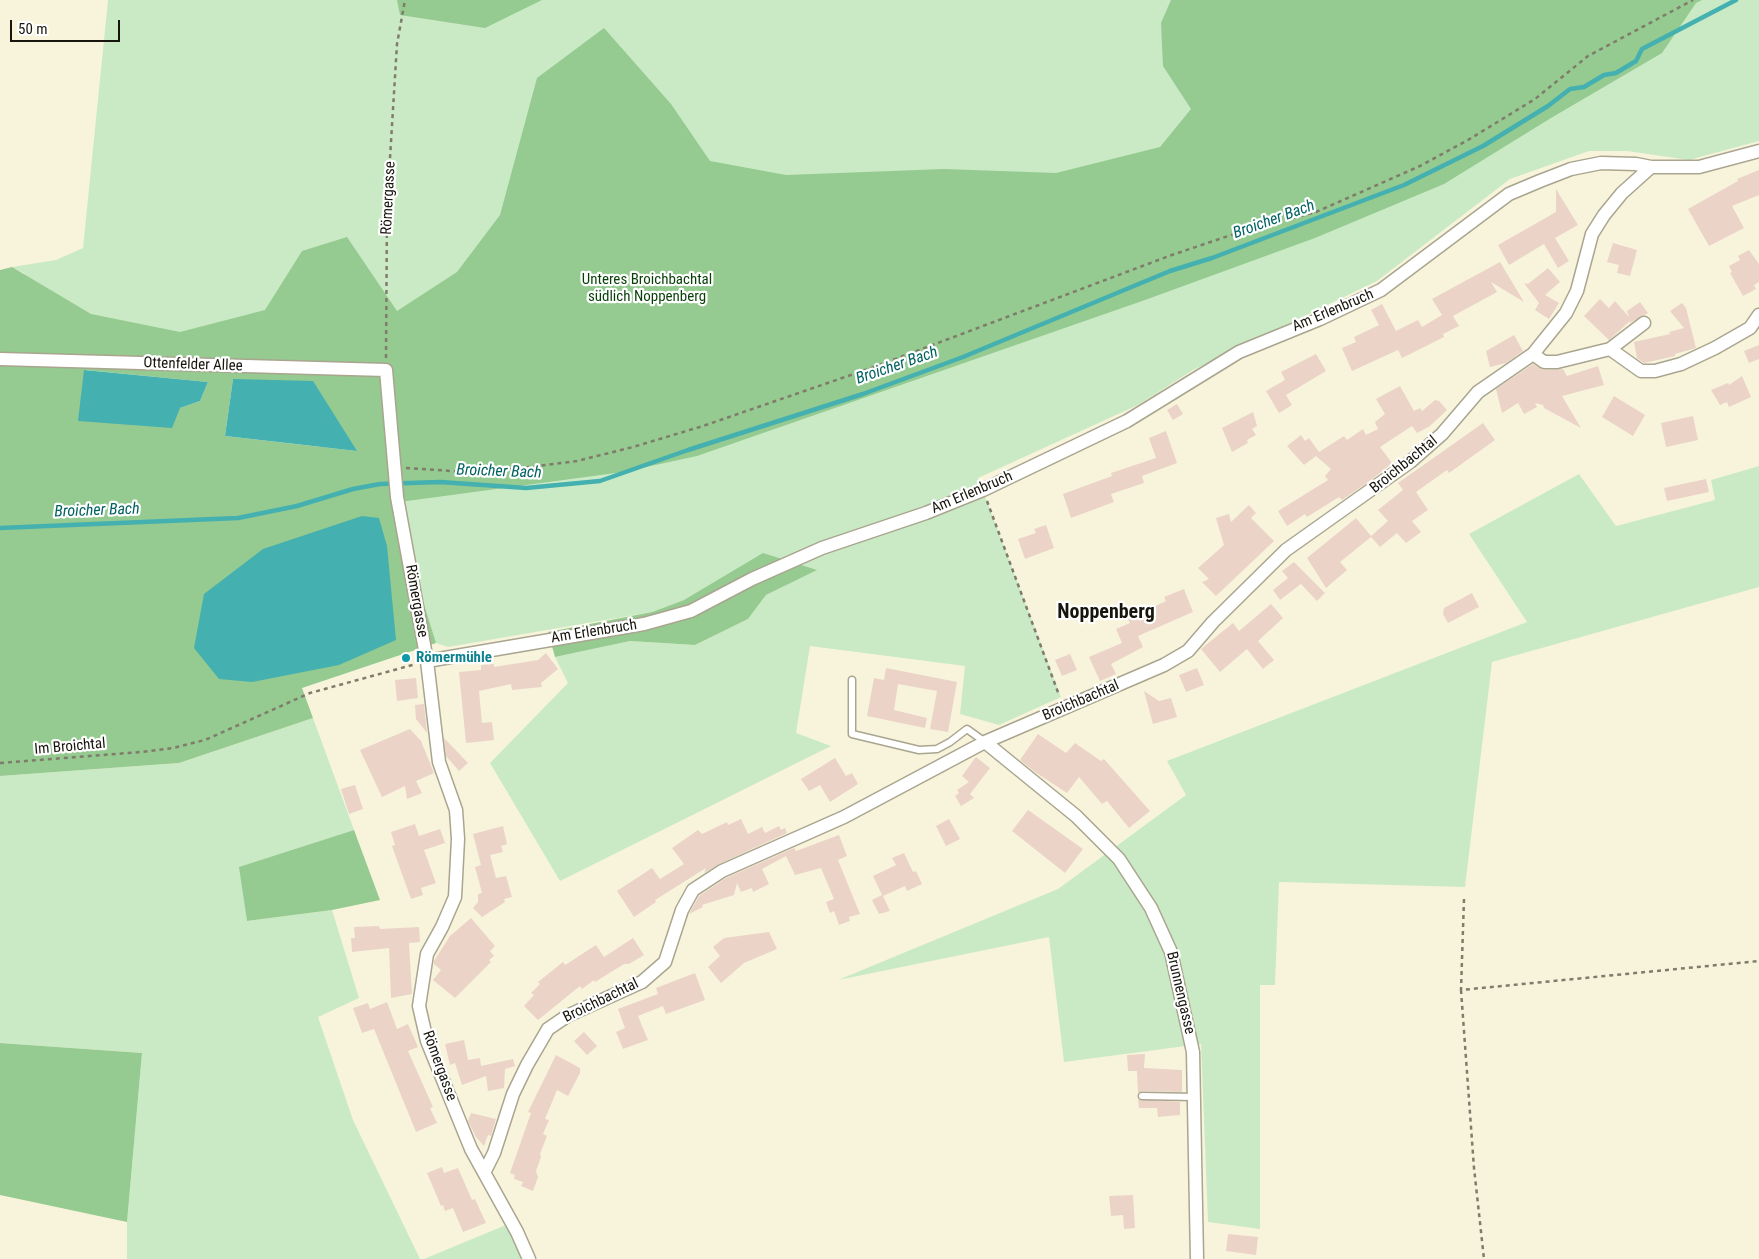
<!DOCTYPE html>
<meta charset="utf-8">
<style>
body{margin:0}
#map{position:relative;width:1759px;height:1259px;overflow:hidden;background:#f8f4dc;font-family:"Roboto Condensed",sans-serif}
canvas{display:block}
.scale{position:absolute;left:10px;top:20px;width:110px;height:22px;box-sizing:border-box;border:2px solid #17150d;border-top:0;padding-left:6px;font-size:15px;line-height:18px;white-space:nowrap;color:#17150d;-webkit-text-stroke:4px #fff;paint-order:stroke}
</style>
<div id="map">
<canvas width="1759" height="1259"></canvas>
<div class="scale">50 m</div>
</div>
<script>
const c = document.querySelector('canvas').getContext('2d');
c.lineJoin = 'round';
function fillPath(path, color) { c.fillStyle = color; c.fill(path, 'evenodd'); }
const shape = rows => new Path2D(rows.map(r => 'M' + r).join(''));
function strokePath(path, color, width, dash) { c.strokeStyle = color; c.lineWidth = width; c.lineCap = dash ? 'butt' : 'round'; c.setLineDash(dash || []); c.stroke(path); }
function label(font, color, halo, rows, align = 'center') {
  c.font = font + ' "Roboto Condensed",sans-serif'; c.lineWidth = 4.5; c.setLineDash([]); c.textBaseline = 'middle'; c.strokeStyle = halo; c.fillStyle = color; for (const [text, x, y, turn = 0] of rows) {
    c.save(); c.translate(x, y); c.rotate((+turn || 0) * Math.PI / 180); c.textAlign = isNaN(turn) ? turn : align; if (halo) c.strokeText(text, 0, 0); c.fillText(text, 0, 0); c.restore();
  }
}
fillPath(shape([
 [108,0,1759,0,1759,141,1689,160,1627,151,1589,151,1510,179,1377,281,1193,370,1138,405,978,478,1061,697,999,725,960,714,965,666,810,646,796,733,831,746,560,881,490,763,568,683,555,657,630,641,695,645,748,619,766,595,816,570,684,600,652,612,448,647,436,643,429,629,423,600,392,504,234,378,0,289,25,274,12,267,56,260,83,248],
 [1759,466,1759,587,1492,662,1465,887,1279,882,1275,985,1260,985,1260,1229,1208,1222,1201,1044,1064,1062,1049,937,838,980,1058,889,1186,795,1167,761,1527,622,1469,534,1579,474,1616,526,1715,500,1711,480],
 [313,718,354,830,240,867,247,921,332,910,359,998,318,1017,353,1120,420,1259,127,1259,127,1222,142,1053,0,1043,0,776,179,763],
 [518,1220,535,1259,424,1259]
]), '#caeac6');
fillPath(shape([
 [397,0,542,0,485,28,400,15],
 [1171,0,1702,0,1696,3,1662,53,1551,118,1444,184,1315,238,1145,300,697,456,623,472,392,503,436,643,302,688,313,718,179,763,0,776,0,270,12,267,91,314,180,332,265,310,302,251,347,237,397,311,457,272,500,215,537,78,604,28,671,104,710,161,786,175,944,169,1056,173,1160,147,1191,109,1163,66,1161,23],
 [84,370,85,370,208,382,200,401,180,408],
 [233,379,356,451,225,436],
 [763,553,817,570,766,595,748,619,695,645,630,641,555,657,548,632,652,612,684,600],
 [354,830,380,900,332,910,247,921,239,867],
 [0,1043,142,1053,127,1222,0,1195]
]), '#95ca90');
fillPath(shape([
 [84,370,208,382,200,401,180,408,172,428,78,421],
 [233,379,313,381,357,451,225,436],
 [362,516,379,518,387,546,396,640,339,665,252,682,219,679,194,648,204,594,263,549]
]), '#44b0b0');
strokePath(shape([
 [0,528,238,518,297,506,353,489,380,484,440,482,526,488,600,481,688,450,863,394,963,357,1170,271,1212,258,1404,185,1483,146,1548,106,1570,89,1584,87,1604,75,1616,73,1636,61,1642,49,1736,0]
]), '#44b0b0', 4.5);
fillPath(shape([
 [1759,170,1759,195,1732,206,1744,228,1709,246,1688,209,1738,181,1737,179],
 [1556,189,1578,225,1555,238,1569,261,1558,268,1544,244,1509,265,1498,245,1556,212],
 [1613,243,1637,250,1630,276,1617,273,1619,265,1607,262],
 [1749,250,1759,264,1759,282,1754,285,1756,289,1743,296,1730,273,1732,272,1729,266,1740,260,1738,256],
 [1500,262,1524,302,1491,282,1497,292,1453,316,1459,326,1443,334,1444,337,1402,358,1398,350,1352,371,1342,348,1356,342,1354,337,1379,325,1371,310,1382,304,1396,331,1418,320,1422,327,1442,315,1432,299],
 [1548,268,1560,282,1545,295,1559,303,1549,319,1535,310,1539,303,1524,283,1528,284],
 [1600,299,1609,308,1615,301,1629,317,1627,311,1640,302,1648,313,1630,323,1630,321,1609,340,1584,316],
 [1682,303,1686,308,1696,348,1675,354,1675,356,1644,363,1637,358,1634,342,1670,334,1669,332,1684,328,1670,311],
 [1514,335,1523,351,1506,363,1490,367,1486,351],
 [1759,345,1759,359,1749,363,1744,351],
 [1316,354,1326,371,1286,395,1292,405,1279,413,1266,391,1285,380,1281,372],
 [1533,364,1543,370,1563,369,1567,376,1598,366,1604,385,1562,396,1581,428,1544,408,1543,405,1535,403,1537,407,1524,414,1518,403,1502,413,1496,389],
 [1742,376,1751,397,1729,407,1727,402,1720,405,1711,390,1728,383,1729,385],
 [1400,386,1414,411,1420,408,1422,411,1435,400,1439,401,1447,410,1430,426,1417,433,1412,426,1380,447,1392,463,1371,480,1342,500,1339,497,1307,517,1305,514,1287,526,1278,511,1328,480,1325,476,1331,469,1316,456,1304,465,1287,446,1301,435,1305,441,1309,438,1319,452,1344,436,1347,440,1363,429,1366,435,1378,429,1375,422,1385,414,1376,399],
 [1614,396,1645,415,1633,436,1602,417],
 [1177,404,1183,414,1173,420,1167,410],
 [1253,412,1257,426,1252,429,1256,435,1247,440,1248,443,1232,452,1222,428],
 [1693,416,1698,440,1666,447,1661,423],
 [1483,423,1495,440,1449,473,1447,470,1416,492,1428,510,1412,521,1421,532,1406,543,1397,533,1380,547,1371,537,1340,562,1347,570,1326,588,1307,558,1356,518,1371,536,1388,521,1378,510,1403,490,1398,483],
 [1166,431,1177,463,1142,476,1144,483,1111,494,1114,502,1071,518,1063,494,1112,476,1111,473,1156,458,1149,438],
 [1706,479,1709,492,1667,501,1664,488],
 [1249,505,1256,513,1251,518,1274,541,1216,596,1202,582,1209,579,1198,568,1224,545,1216,518,1229,514,1231,522],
 [1046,525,1054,548,1025,559,1018,539,1036,533,1034,529],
 [1294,562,1325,593,1317,601,1301,584,1280,600,1273,590,1288,578,1282,571],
 [1184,589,1193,612,1138,636,1143,647,1111,664,1116,674,1100,681,1089,657,1122,643,1116,629,1130,623,1126,615,1143,607,1145,611,1166,601,1164,597],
 [1472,593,1479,607,1448,623,1443,614,1444,608],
 [1271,604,1283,618,1258,641,1274,660,1263,669,1247,649,1220,672,1201,649,1233,623,1239,631],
 [546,653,558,669,541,683,542,687,512,690,511,684,479,691,482,723,492,722,494,740,466,743,459,672,481,670,481,665,494,664,494,667,538,660],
 [1070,654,1077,670,1062,676,1055,660],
 [886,668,957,682,948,732,930,729,937,691,898,684,894,710,927,718,925,728,867,716,874,678,884,680],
 [1197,668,1204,685,1186,692,1179,675],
 [416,678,418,698,397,701,395,680],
 [1144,691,1159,701,1171,698,1177,717,1153,724],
 [424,704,427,733,416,719,415,705],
 [410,729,421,741,434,773,416,781,422,793,407,799,405,786,382,797,360,750],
 [1038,734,1066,753,1075,743,1101,761,1104,759,1150,811,1129,828,1107,801,1102,804,1079,777,1067,793,1035,772,1020,760],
 [444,738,468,763,459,771,446,756],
 [976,757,990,768,970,794,974,798,961,806,955,796,959,793,957,790,969,782,962,776],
 [835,758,846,776,852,773,858,784,830,802,820,785,809,791,801,779],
 [355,785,363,809,349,814,341,789],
 [1028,810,1083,849,1065,873,1012,831],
 [741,819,748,834,762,827,765,833,779,826,781,830,785,828,787,833,719,864,704,873,706,868,655,900,656,902,634,917,617,891,652,868,660,879,684,864,672,848,698,830,702,834,727,822,728,825],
 [949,819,960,839,946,846,936,826],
 [415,824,419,836,440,829,445,843,424,850,436,883,421,888,423,895,411,899,392,846,395,845,391,832],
 [503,826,507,844,501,846,503,852,490,855,496,878,506,876,512,897,504,899,505,902,482,917,473,908,478,902,478,894,482,893,475,867,481,865,473,834],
 [839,835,847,856,838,860,860,914,849,917,850,921,839,925,834,911,830,913,826,902,834,899,821,868,795,875,786,856,762,869,769,884,753,892,752,888,741,892,737,883,734,895,702,905,703,907,689,914,699,896,726,878,794,848,796,851],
 [904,853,913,872,916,871,922,884,907,891,905,886,883,896,890,911,879,914,872,900,882,895,873,876,896,865,892,858],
 [471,918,495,946,490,951,494,956,489,960,491,962,455,998,433,980,441,970,434,964,434,961,450,936],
 [379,926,380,929,419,927,420,942,409,943,412,994,391,998,389,948,352,952,351,938,355,938,354,927],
 [769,932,777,949,744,963,721,983,708,967,720,956,713,947,724,938],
 [633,938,644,955,629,964,624,964,595,982,594,980,582,989,580,986,538,1020,524,1006,534,995,531,993,540,984,538,982,563,962,565,965,596,945,604,957],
 [695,973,705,1000,666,1014,663,1006,638,1016,648,1040,623,1049,616,1032,625,1028,618,1009,658,994,656,988],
 [387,1002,397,1029,408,1024,418,1047,408,1051,433,1107,430,1108,437,1123,416,1132,374,1029,362,1033,353,1008,368,1003,370,1009],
 [584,1032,597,1046,587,1055,574,1041],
 [464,1040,468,1060,480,1058,481,1066,513,1059,515,1066,505,1069,504,1088,488,1091,486,1076,462,1085,455,1063,450,1065,445,1044],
 [1145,1054,1144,1068,1182,1070,1182,1092,1142,1091,1138,1093,1137,1071,1128,1071,1127,1055],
 [556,1055,580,1068,580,1073,568,1096,557,1090,545,1119,549,1120,543,1134,547,1136,540,1154,541,1157,536,1171,538,1177,533,1191,521,1186,523,1182,514,1179,515,1175,510,1173,531,1113,528,1112],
 [1138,1099,1180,1102,1180,1115,1158,1117,1157,1108,1139,1108],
 [471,1113,496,1119,491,1136,488,1135,484,1146,476,1137,468,1121],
 [442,1167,444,1173,458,1168,472,1200,475,1199,486,1223,463,1232,453,1208,445,1211,443,1205,441,1206,427,1173],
 [1133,1195,1135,1228,1124,1229,1123,1215,1111,1216,1109,1196],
 [1228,1234,1258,1237,1256,1255,1226,1251]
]), '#ebd3c8');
const service = shape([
 [852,680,852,734,919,750,937,749,950,742,967,729,985,742],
 [1142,1096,1194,1097]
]);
const minor = shape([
 [1610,349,1644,323],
 [1533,354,1544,362,1557,362,1610,349,1641,371,1655,371,1681,364,1715,348,1750,328,1759,315],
 [0,359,386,370,397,497,427,661,439,762,456,810,458,839,455,897,442,927,427,954,419,1006,427,1041,471,1149,517,1232,529,1259],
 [427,661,644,624,691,611,752,579,822,548,926,513,983,490,1127,421,1239,352,1320,319,1381,290,1509,194,1540,181,1571,169,1601,163,1636,164,1651,167,1699,167,1759,151],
 [985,742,1076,816,1119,859,1151,908,1171,952,1193,1052,1197,1259],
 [485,1171,494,1153,513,1094,527,1065,548,1029,567,1016,642,982,665,962,682,910,693,890,722,871,844,817,985,742,1164,665,1188,651,1213,622,1286,550,1410,462,1442,434,1478,392,1533,354,1566,313,1577,291,1592,234,1604,215,1622,193,1651,167]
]);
strokePath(service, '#a9a58f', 9);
strokePath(minor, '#a9a58f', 15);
strokePath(shape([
 [386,358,387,207,397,44,405,0],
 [406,468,467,472,514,469,577,461,633,447,703,426,874,367,1169,256,1243,231,1316,212,1420,166,1468,140,1535,99,1588,56,1693,0],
 [987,501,1059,695],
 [0,763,141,752,173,748,205,740,310,693,416,664],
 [1464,899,1461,990,1759,961],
 [1461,990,1474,1168,1484,1259]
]), '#7f7c6c', 2.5, [4, 4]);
strokePath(service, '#fff', 6);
strokePath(minor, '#fff', 12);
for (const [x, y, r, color] of [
 [406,658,5,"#0f9aa8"]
]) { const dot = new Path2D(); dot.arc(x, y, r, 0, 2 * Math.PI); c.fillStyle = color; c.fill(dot); strokePath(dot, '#fff', 2); }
label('15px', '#17150d', '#fff', [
 ["Römergasse",389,198,-87],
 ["Am Erlenbruch",1333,311,-23],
 ["Ottenfelder Allee",193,365,2],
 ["Broichbachtal",1404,465,-39],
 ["Am Erlenbruch",972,493,-23],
 ["Römergasse",416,601,80],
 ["Am Erlenbruch",594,632,-9],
 ["Broichbachtal",1081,701,-23],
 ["Im Broichtal",70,747,-5],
 ["Brunnengasse",1180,993,77],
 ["Broichbachtal",601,1001,-26],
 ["Römergasse",439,1066,70]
]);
label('15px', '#073f06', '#fff', [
 ["Unteres Broichbachtal",647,280],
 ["südlich Noppenberg",647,297]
]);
label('bold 15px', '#0d838f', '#fff', [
 ["Römermühle",416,658]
], 'left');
label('italic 16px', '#026262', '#fff', [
 ["Broicher Bach",1274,220,-20],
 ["Broicher Bach",897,366,-19],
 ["Broicher Bach",499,472,2],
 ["Broicher Bach",97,511,-2]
]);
label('bold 20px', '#17150d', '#fff', [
 ["Noppenberg",1106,613]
]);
</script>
